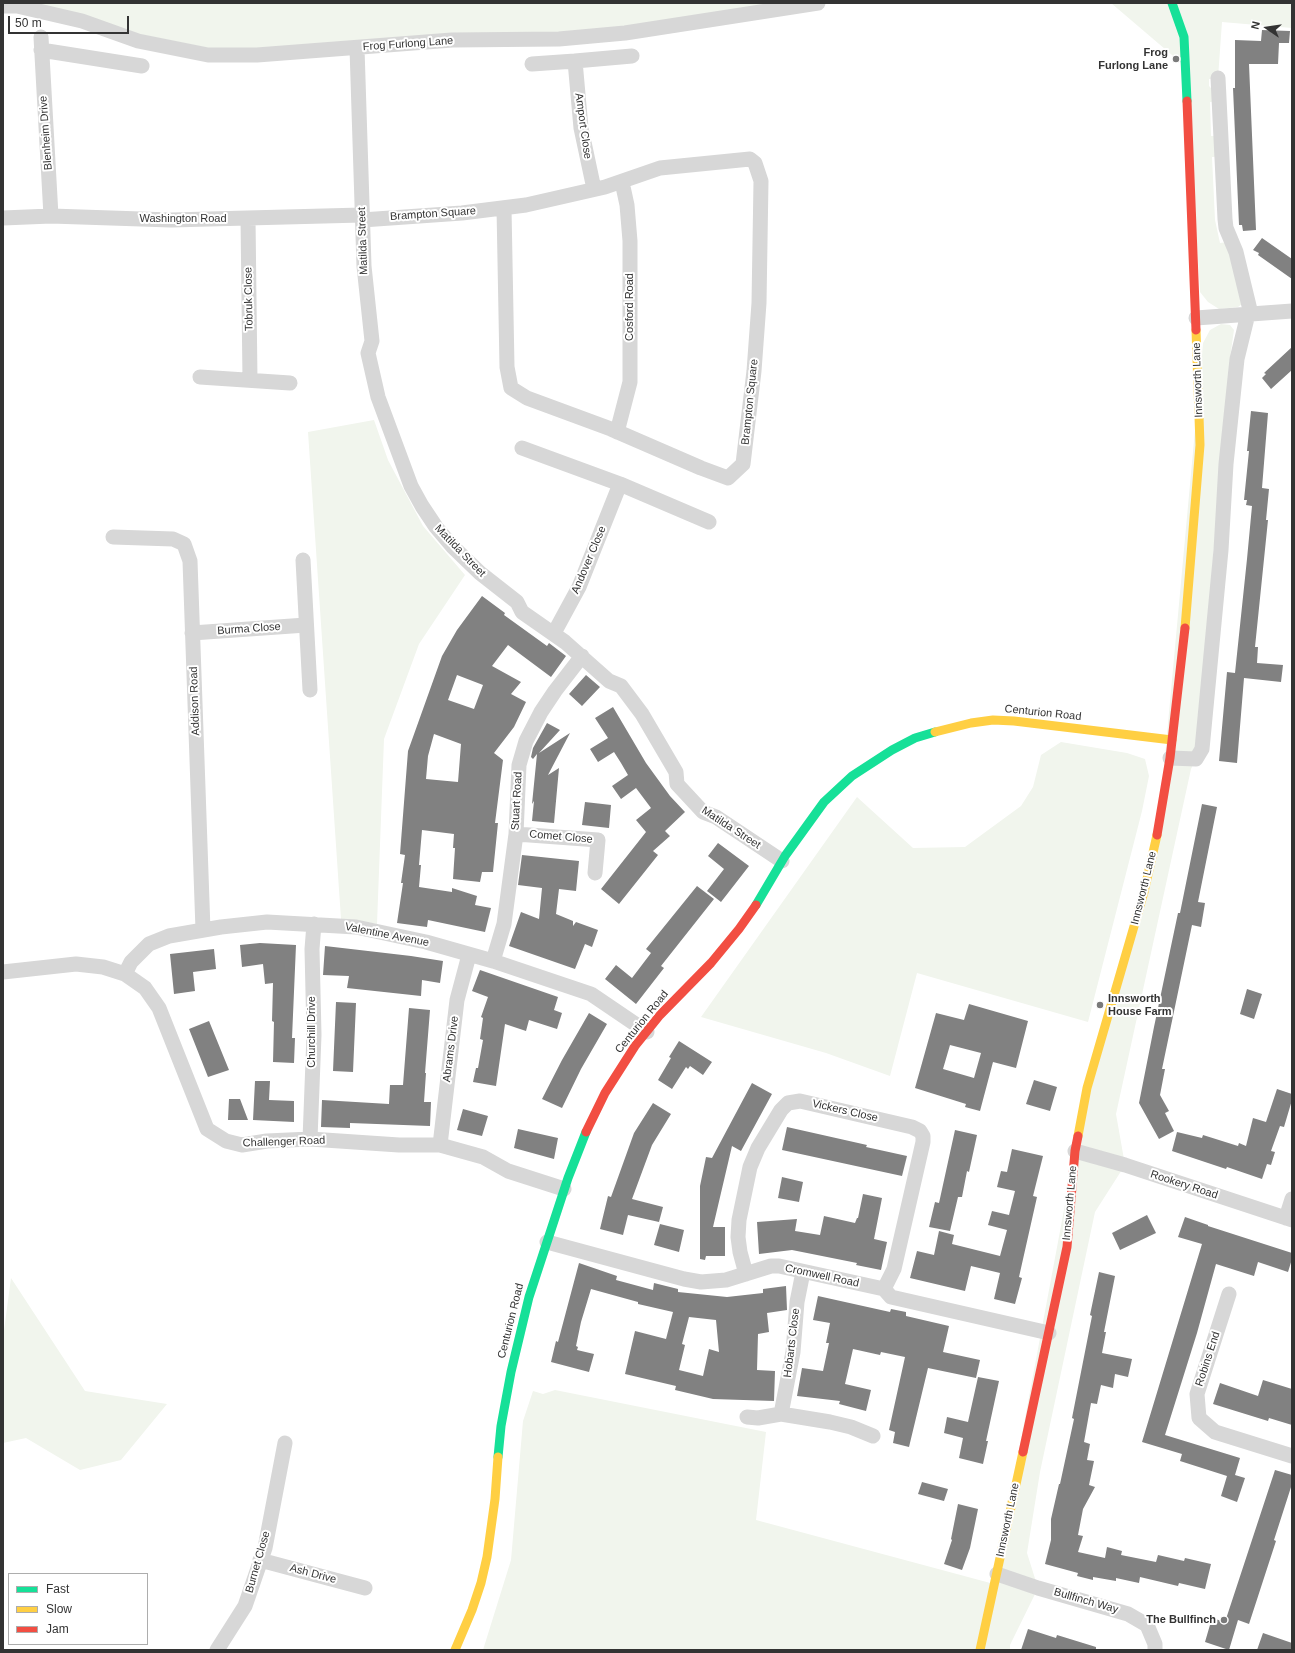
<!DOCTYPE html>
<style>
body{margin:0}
#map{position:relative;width:1295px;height:1653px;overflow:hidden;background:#fff;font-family:Helvetica,sans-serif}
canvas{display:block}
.frame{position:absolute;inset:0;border:4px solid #333;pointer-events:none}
.legend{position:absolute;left:8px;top:1573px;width:140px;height:72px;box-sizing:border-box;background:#fff;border:1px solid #adadad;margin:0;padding:5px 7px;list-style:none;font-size:12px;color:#333}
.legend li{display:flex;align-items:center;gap:8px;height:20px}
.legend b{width:20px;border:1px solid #adadad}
.north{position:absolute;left:1247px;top:8px;width:40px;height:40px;-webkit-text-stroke:3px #fff;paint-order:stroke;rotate:283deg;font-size:11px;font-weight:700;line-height:16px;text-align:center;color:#333}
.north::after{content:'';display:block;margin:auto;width:14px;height:18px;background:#333;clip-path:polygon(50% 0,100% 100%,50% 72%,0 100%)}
.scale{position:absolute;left:8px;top:16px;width:121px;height:18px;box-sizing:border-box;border:2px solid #333;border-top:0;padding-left:5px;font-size:12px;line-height:14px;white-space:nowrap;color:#333;-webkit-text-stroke:3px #fff;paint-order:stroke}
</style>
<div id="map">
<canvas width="1295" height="1653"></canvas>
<div class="frame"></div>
<ul class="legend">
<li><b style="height:5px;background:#16e098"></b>Fast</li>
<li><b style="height:5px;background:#ffcf43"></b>Slow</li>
<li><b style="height:5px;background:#f24e42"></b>Jam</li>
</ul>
<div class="north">N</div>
<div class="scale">50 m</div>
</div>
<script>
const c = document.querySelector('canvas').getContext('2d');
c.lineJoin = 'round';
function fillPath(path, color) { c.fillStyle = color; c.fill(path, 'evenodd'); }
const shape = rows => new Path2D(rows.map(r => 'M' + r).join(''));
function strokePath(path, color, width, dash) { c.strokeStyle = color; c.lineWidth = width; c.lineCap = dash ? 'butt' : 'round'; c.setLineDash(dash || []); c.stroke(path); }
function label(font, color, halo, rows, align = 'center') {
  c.font = font + ' Helvetica,sans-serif'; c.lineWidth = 4; c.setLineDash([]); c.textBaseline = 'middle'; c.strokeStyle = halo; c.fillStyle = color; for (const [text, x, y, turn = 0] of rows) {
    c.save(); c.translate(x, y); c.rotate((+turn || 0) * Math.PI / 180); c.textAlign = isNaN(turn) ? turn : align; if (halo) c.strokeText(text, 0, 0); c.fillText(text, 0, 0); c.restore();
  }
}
fillPath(shape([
 [3,3,818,3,625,33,208,55],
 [1111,3,1292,3,1292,28,1222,22,1218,78,1209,79,1209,86,1214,91,1214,102,1210,102,1211,136,1216,136,1217,157,1212,157,1215,220,1220,243,1227,242,1242,304,1238,307,1219,309,1208,302,1200,292,1186,67],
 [1221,324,1230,325,1234,330,1230,358,1196,759,1191,769,1116,1114,1125,1165,1095,1212,1040,1472,1027,1553,1038,1588,1010,1645,1010,1650,483,1650,511,1560,523,1421,533,1391,543,1394,555,1390,766,1432,756,1520,994,1584,1075,1151,1158,832,1203,343,1210,330],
 [374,420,388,460,423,526,465,575,419,644,384,739,377,924,341,919,308,432],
 [1061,742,1127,753,1145,759,1149,776,1142,811,1088,1022,917,973,890,1076,826,1053,701,1017,857,797,913,848,965,847,1021,806,1033,787,1041,755],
 [11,1278,85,1391,167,1404,121,1460,80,1470,26,1438,3,1443,3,1338]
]), '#f1f5ed');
fillPath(shape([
 [1262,30,1290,31,1289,43,1279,43,1278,64,1249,64,1256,230,1243,231,1242,225,1239,225,1233,88,1235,88,1235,40,1261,41],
 [1262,238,1292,259,1292,279,1258,255,1259,253,1253,250],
 [1292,347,1292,370,1271,389,1262,378,1266,374,1264,373],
 [1251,411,1268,413,1262,488,1269,489,1266,520,1268,520,1255,647,1258,647,1257,663,1283,665,1281,682,1244,678,1237,763,1219,761,1227,672,1235,673,1247,559,1252,506,1246,505,1247,500,1244,500,1249,451,1247,451],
 [482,596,505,613,504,615,547,646,549,643,566,656,551,677,508,645,492,666,521,682,511,694,526,702,514,727,494,753,503,760,495,823,498,823,493,872,482,872,480,882,453,879,455,848,453,848,454,834,422,830,419,865,421,865,419,887,452,892,452,888,477,896,475,905,491,908,485,932,428,920,427,927,397,923,403,883,401,883,405,855,400,854,408,751,442,656,457,630],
 [457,675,483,685,474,709,448,700],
 [434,734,461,744,458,782,426,779,428,756],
 [586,675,600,687,582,706,569,694],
 [613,707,646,763,670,796,685,812,665,831,670,836,653,851,658,855,619,904,601,889,646,832,636,820,651,808,636,788,621,799,612,786,628,775,621,763,614,752,598,762,590,749,608,738,595,718],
 [547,723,560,730,539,753,570,733,548,775,559,768,554,823,532,821,534,801,532,804,537,754,533,759,531,757,533,748],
 [585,802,611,805,609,828,582,825],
 [1202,804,1217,807,1198,902,1205,903,1201,927,1192,925,1162,1069,1165,1069,1160,1095,1169,1111,1165,1113,1174,1131,1159,1139,1139,1103,1154,1027,1178,913,1180,913],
 [718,843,749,866,721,902,707,891,724,869,708,856],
 [522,855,579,861,576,891,559,889,556,914,573,921,573,926,576,922,598,930,592,947,585,944,575,969,509,946,521,912,539,919,542,888,518,885],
 [697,886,714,899,661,966,664,968,636,1004,605,979,616,965,632,978,651,953,646,949],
 [260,943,296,945,292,1038,295,1038,294,1063,273,1062,274,1022,272,1021,273,983,265,984,263,964,242,967,240,945],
 [325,946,411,956,443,961,440,983,422,980,421,996,347,988,349,976,323,975],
 [214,949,216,969,193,972,195,991,174,994,170,954],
 [480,970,558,997,554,1010,562,1013,557,1029,529,1020,526,1031,505,1024,496,1086,473,1082,476,1068,478,1068,483,1040,480,1039,483,1018,481,1017,488,997,472,991],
 [1247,989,1262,994,1254,1019,1240,1014],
 [336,1002,356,1003,353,1072,333,1071],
 [969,1004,1028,1021,1016,1068,993,1062,980,1111,965,1107,966,1104,915,1088,936,1013,964,1020],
 [950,1045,981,1053,974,1078,943,1069],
 [409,1008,430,1010,425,1073,426,1073,424,1102,431,1102,430,1126,350,1123,350,1128,321,1127,322,1100,389,1104,390,1085,403,1085],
 [589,1013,607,1024,581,1069,562,1108,542,1099,562,1060],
 [209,1021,229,1070,208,1077,189,1029],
 [679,1041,712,1062,703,1075,690,1066,688,1069,686,1067,672,1089,658,1080,671,1058,669,1057],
 [1034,1080,1057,1087,1050,1111,1026,1104],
 [255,1081,270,1081,269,1100,294,1101,294,1122,253,1120],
 [752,1083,772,1094,741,1151,732,1146,713,1227,725,1227,725,1256,706,1256,705,1260,700,1259,700,1186,706,1157,712,1158],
 [1277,1089,1292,1094,1292,1100,1284,1127,1280,1126,1271,1151,1275,1152,1271,1165,1267,1164,1262,1179,1227,1167,1226,1169,1172,1151,1177,1132,1202,1138,1203,1135,1238,1146,1239,1143,1246,1146,1253,1118,1266,1122],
 [229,1099,240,1099,248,1120,228,1120],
 [653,1103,671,1114,652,1145,632,1199,663,1207,659,1222,628,1215,623,1235,600,1229,608,1196,611,1197,634,1133],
 [463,1109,488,1116,482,1136,457,1130],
 [787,1127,867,1145,866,1147,907,1156,902,1176,782,1150],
 [518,1129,558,1138,554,1159,514,1148],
 [955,1130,977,1135,969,1172,967,1171,962,1197,958,1197,950,1231,929,1227,935,1202,939,1203],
 [1012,1149,1043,1156,1033,1196,1037,1197,1019,1277,1022,1278,1015,1304,994,1299,1000,1273,971,1266,965,1291,910,1278,917,1251,934,1255,939,1231,954,1235,952,1244,1000,1256,1007,1230,988,1225,992,1211,1009,1215,1015,1191,997,1187,1001,1171,1007,1172],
 [782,1177,803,1182,799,1202,778,1198],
 [863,1194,882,1198,874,1239,887,1242,881,1270,856,1265,857,1263,792,1250,759,1254,757,1222,797,1219,795,1231,820,1235,824,1216,855,1223,857,1218,858,1218],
 [1147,1215,1156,1233,1120,1250,1112,1233],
 [1185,1217,1208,1225,1208,1226,1292,1253,1292,1259,1288,1272,1258,1262,1254,1276,1216,1264,1197,1333,1165,1435,1240,1458,1235,1475,1245,1478,1237,1502,1221,1496,1227,1476,1180,1461,1182,1454,1142,1442,1202,1244,1178,1237],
 [660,1224,684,1230,679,1252,654,1245],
 [579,1263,617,1276,616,1280,653,1290,654,1283,678,1289,678,1292,727,1297,763,1293,763,1289,786,1286,787,1310,767,1313,769,1332,758,1334,757,1370,775,1371,774,1401,713,1399,675,1390,676,1386,625,1374,635,1331,666,1339,673,1312,638,1304,638,1302,591,1289,581,1322,576,1346,578,1347,577,1350,594,1354,589,1372,551,1362,556,1341,558,1342],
 [689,1317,716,1320,719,1352,709,1349,703,1376,679,1370,685,1345,682,1344],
 [1099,1272,1115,1276,1104,1332,1106,1332,1102,1353,1132,1359,1128,1377,1115,1374,1113,1388,1101,1385,1097,1404,1091,1403,1084,1442,1090,1444,1087,1460,1094,1461,1089,1485,1095,1487,1083,1509,1078,1535,1083,1536,1078,1552,1105,1558,1107,1547,1122,1551,1121,1555,1156,1562,1158,1555,1184,1561,1185,1558,1211,1564,1205,1589,1179,1583,1178,1586,1140,1577,1139,1583,1116,1578,1116,1581,1093,1577,1093,1580,1077,1576,1078,1573,1045,1564,1051,1540,1051,1519,1059,1484,1060,1484,1074,1419,1072,1418,1092,1316,1090,1315],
 [818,1296,890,1312,891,1309,906,1312,906,1316,949,1326,943,1352,980,1360,976,1378,928,1368,909,1447,893,1443,895,1432,889,1430,905,1357,881,1352,880,1355,853,1349,845,1384,871,1390,866,1411,839,1404,840,1401,797,1396,802,1368,823,1371,829,1343,826,1343,830,1323,813,1320],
 [978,1377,999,1381,986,1441,988,1441,983,1464,959,1458,963,1438,944,1433,947,1417,968,1422],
 [1263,1380,1292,1389,1292,1425,1269,1418,1268,1421,1213,1404,1220,1383,1258,1396],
 [1275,1470,1292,1475,1292,1484,1274,1540,1276,1541,1249,1624,1238,1620,1229,1650,1205,1642,1212,1618,1225,1622],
 [922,1482,948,1489,944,1501,918,1494],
 [958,1504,978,1509,970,1548,962,1570,944,1564,952,1540,951,1539],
 [1028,1629,1056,1638,1057,1635,1096,1647,1096,1650,1021,1650],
 [1263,1633,1292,1643,1292,1650,1257,1650]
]), '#818181');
strokePath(shape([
 [3,6,17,6,82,21,138,41,208,55,257,55,452,40,559,39,625,33,818,3],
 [41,37,51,216],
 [357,48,364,266,372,341,368,353,378,397,411,486,422,506,436,527,452,546,480,573,517,602,522,612,565,642,609,681,621,686,642,714,676,772,677,784,703,812,716,817,782,861],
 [41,50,142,66],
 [532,64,575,61],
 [1218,78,1225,219,1226,228,1236,252,1251,314],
 [594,189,581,128,575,61,632,56],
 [3,218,51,216,171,220,362,215],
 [248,218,250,380],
 [362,220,462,213,526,205,605,187,660,168,750,159,755,163,761,181,759,303,754,371,743,464,728,478,701,468,611,429,527,398,511,388,507,367,504,208],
 [1196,318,1292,311],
 [200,377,290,383],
 [617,432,630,382,630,241,627,205,622,182],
 [522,448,620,484,709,522],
 [113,537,173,539,184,544,190,561,203,930],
 [303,560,310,690],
 [192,633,306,625],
 [554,633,579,587,620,484],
 [1170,758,1196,759,1202,749,1221,550,1226,464,1237,359,1248,314],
 [516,834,598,840,595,873],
 [493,961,504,924,516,834,519,765,526,741,541,712,555,691,582,656],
 [3,972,76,964,103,967,125,974,145,988,159,1008,207,1129,226,1141,242,1145,267,1141,310,1139,399,1145,440,1145,483,1157,508,1171,564,1189],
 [125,974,131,962,149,944,169,936,221,927,267,922,356,927,426,942,493,961,591,994,647,1032],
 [310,1139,314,1035,312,949,314,924],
 [440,1145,457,1000,469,955],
 [1075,1151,1125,1165,1292,1220],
 [1286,1218,1292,1199],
 [547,1242,684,1279,701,1282,726,1280,771,1266,779,1266,884,1289,891,1297,1049,1333],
 [746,1274,740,1252,738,1237,739,1220,750,1167,758,1148,781,1110,788,1103,800,1101,912,1127,920,1131,923,1136,923,1142,894,1269,884,1289],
 [1229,1294,1197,1394,1199,1418,1215,1432,1292,1456],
 [781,1414,793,1352,797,1302,803,1272],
 [747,1417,758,1418,781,1414,830,1422,851,1427,873,1436],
 [260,1560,365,1588],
 [997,1574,1038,1588,1128,1614,1147,1625,1155,1644,1155,1650],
 [217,1650,245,1606,265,1548,285,1443]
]), '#d7d7d7', 15);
strokePath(shape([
 [1172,3,1184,37,1187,101],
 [756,905,785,856,824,802,852,776,892,750,915,738,935,732],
 [498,1457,501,1426,511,1372,529,1297,568,1178,586,1132]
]), '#16e098', 9);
strokePath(shape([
 [1185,628,1200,445,1196,330],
 [935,732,971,723,993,720,1014,721,1172,740],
 [1078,1136,1087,1088,1144,892,1157,835],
 [455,1650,472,1610,481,1583,487,1557,495,1499,498,1457],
 [980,1650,1023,1452]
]), '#ffcf43', 9);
strokePath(shape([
 [1187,101,1196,330],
 [1157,835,1170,758,1185,628],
 [586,1132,605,1093,635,1046,660,1015,711,963,739,929,756,905],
 [1023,1452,1067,1247,1075,1151,1078,1136]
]), '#f24e42', 9);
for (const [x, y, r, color] of [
 [1176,59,4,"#7a7a7a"],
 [1100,1005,4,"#7a7a7a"],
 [1224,1620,4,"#7a7a7a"]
]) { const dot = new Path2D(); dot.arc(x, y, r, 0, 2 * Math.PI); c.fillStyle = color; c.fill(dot); strokePath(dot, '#fff', 1.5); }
label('11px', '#333', '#fff', [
 ["Frog Furlong Lane",408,44,-4],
 ["Amport Close",583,126,82],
 ["Blenheim Drive",46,133,-94],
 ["Brampton Square",433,214,-4],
 ["Washington Road",183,219],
 ["Matilda Street",363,241,-92],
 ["Tobruk Close",249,299,-91],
 ["Cosford Road",630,307,-90],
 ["Innsworth Lane",1198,380,-92],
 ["Brampton Square",750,402,-84],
 ["Matilda Street",460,551,46],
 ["Andover Close",589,560,-67],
 ["Burma Close",249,629,-4],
 ["Addison Road",195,701,-92],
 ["Centurion Road",1043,713,6],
 ["Stuart Road",517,801,-87],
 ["Matilda Street",731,828,33],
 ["Comet Close",561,837,5],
 ["Innsworth Lane",1144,888,-76],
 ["Valentine Avenue",387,935,11],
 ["Centurion Road",642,1022,-51],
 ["Churchill Drive",312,1032,-90],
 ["Abrams Drive",451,1049,-83],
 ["Vickers Close",845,1111,13],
 ["Challenger Road",284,1142,-2],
 ["Rookery Road",1184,1185,18],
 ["Innsworth Lane",1070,1203,-85],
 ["Cromwell Road",822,1276,12],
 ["Centurion Road",511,1321,-76],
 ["Hobarts Close",792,1343,-83],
 ["Robins End",1208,1359,-72],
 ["Innsworth Lane",1008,1520,-78],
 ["Burnet Close",258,1562,-74],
 ["Ash Drive",313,1574,15],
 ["Bullfinch Way",1086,1601,16]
]);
label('bold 11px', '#333', '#fff', [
 ["Frog",1168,53],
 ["Furlong Lane",1168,66],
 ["Innsworth",1108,999,"left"],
 ["House Farm",1108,1012,"left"],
 ["The Bullfinch",1216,1620]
], 'right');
</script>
